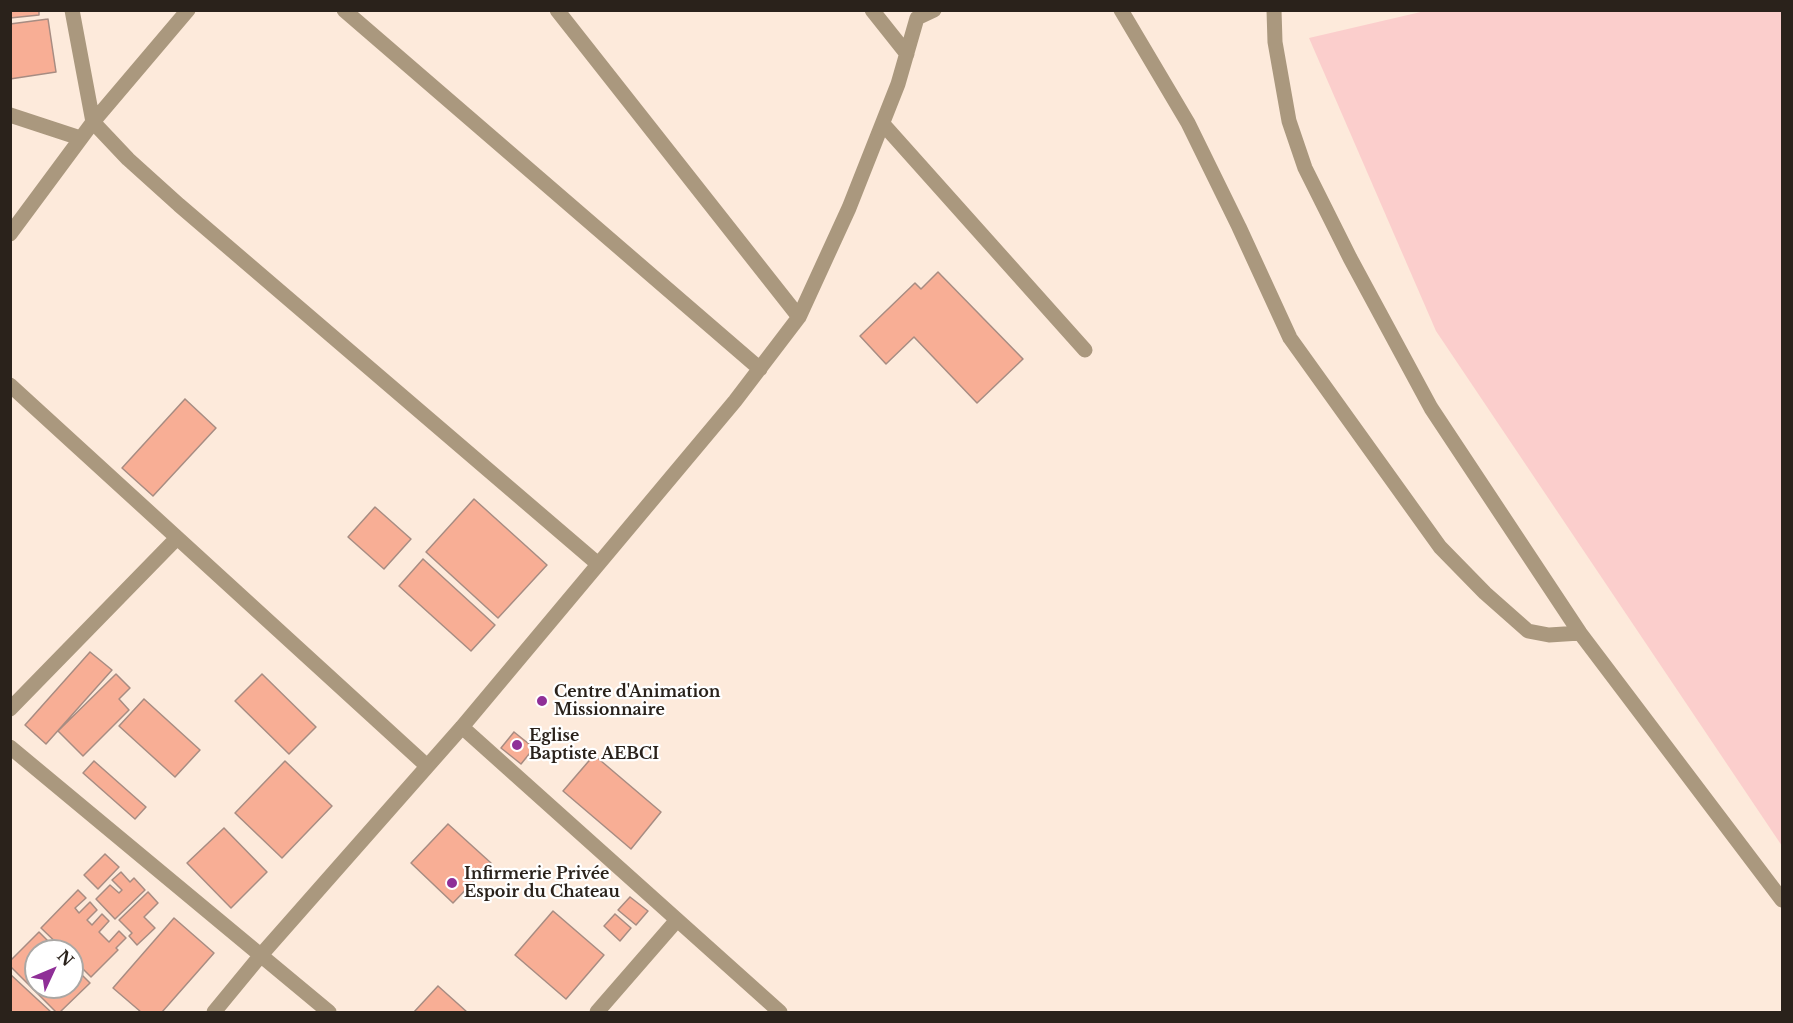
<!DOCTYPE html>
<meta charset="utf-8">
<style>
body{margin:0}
#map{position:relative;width:1793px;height:1023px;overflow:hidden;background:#fdeadb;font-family:"Libre Baskerville",serif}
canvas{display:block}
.frame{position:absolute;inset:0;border:12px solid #2a221b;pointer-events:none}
.north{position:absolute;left:24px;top:939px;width:60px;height:60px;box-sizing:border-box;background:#fff;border:2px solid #aaa7a4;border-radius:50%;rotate:46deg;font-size:16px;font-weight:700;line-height:24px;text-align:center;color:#2a221b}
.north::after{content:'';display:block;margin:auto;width:21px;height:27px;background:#8f2f97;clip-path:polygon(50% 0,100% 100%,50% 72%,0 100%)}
</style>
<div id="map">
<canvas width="1793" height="1023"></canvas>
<div class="frame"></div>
<div class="north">N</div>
</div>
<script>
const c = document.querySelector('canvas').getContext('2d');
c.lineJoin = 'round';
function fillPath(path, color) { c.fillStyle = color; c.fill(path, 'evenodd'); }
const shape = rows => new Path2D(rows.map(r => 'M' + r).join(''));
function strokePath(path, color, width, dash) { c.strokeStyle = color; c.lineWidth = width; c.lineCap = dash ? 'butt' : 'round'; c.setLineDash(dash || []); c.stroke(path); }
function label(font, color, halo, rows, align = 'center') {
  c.font = font + ' "Libre Baskerville",serif'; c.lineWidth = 4.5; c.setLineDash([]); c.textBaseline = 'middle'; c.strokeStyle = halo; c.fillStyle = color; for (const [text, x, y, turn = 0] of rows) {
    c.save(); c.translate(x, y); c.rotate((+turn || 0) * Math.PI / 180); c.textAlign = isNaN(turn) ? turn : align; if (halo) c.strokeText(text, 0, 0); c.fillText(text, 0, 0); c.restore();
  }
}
fillPath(shape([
 [1425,11,1782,11,1782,846,1436,331,1309,38]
]), '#fbcecc');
const building = shape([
 [10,10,39,10,39,15,10,18,10,10],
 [48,19,56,72,10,79,10,24,48,19],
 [938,272,1023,359,977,403,914,337,886,364,860,336,915,283,921,289,938,272],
 [185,399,216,428,153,496,122,468,185,399],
 [474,499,547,565,498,618,426,552,474,499],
 [375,507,411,539,384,569,348,537,375,507],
 [423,559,495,625,471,651,399,586,423,559],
 [90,652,112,670,46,744,25,725,90,652],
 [116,674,130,688,119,699,129,710,83,756,58,731,116,674],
 [262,674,316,727,289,754,235,701,262,674],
 [144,699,200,750,175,777,119,726,144,699],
 [514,732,534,748,521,764,501,748,514,732],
 [594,755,661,812,631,849,563,791,594,755],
 [94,761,146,807,135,819,83,773,94,761],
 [285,761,332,806,282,858,235,813,285,761],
 [448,824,491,863,453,903,411,863,448,824],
 [224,828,267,872,231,908,187,863,224,828],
 [105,854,119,867,98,889,84,875,105,854],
 [121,872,130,882,134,878,145,890,115,919,96,899,110,885,119,893,122,890,112,880,121,872],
 [78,890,86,898,75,908,79,913,90,902,97,910,87,920,92,925,102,914,109,921,99,932,109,942,119,931,126,938,116,948,118,950,91,977,72,958,72,951,65,951,41,928,78,890],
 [148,892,158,903,144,917,155,928,137,945,129,936,132,933,119,920,148,892],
 [630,897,648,911,636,925,618,910,630,897],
 [553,911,604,955,566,999,515,955,553,911],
 [615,914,631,928,620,941,604,926,615,914],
 [174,918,214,953,162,1012,141,1012,113,988,174,918],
 [39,932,58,951,36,951,36,987,72,987,72,965,90,983,60,1012,56,1012,10,966,10,961,39,932],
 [10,974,51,1012,10,1012,10,974],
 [438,986,467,1012,414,1012,438,986]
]);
fillPath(building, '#f8ae95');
strokePath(building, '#a78c82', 1.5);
strokePath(shape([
 [72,10,93,122,128,159,179,205,598,564],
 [344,10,760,369],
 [557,10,799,317],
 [872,10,907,54],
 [1121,10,1188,123,1239,227,1290,338,1440,547,1485,593,1528,631,1549,635,1580,633],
 [1274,10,1275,42,1289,121,1305,168,1350,258,1431,408,1580,633,1782,900],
 [10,115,80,138],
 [883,124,1085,350],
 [10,234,93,122,188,10],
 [10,385,427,766],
 [10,709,177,538],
 [462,727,780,1012],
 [10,747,329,1012],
 [214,1012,261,955,462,727,735,401,799,317,849,208,898,84,917,18,934,10],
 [597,1012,677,920]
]), '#aa987e', 15);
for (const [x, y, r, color] of [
 [542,701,6,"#8f2f97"],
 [517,745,6,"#8f2f97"],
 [452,883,6,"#8f2f97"]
]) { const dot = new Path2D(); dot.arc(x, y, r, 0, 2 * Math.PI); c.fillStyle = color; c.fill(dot); strokePath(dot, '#fff', 2); }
label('bold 16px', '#2a221b', '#fff', [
 ["Centre d'Animation",554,692],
 ["Missionnaire",554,710],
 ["Eglise",529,736],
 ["Baptiste AEBCI",529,754],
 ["Infirmerie Privée",464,874],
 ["Espoir du Chateau",464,892]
], 'left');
</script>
